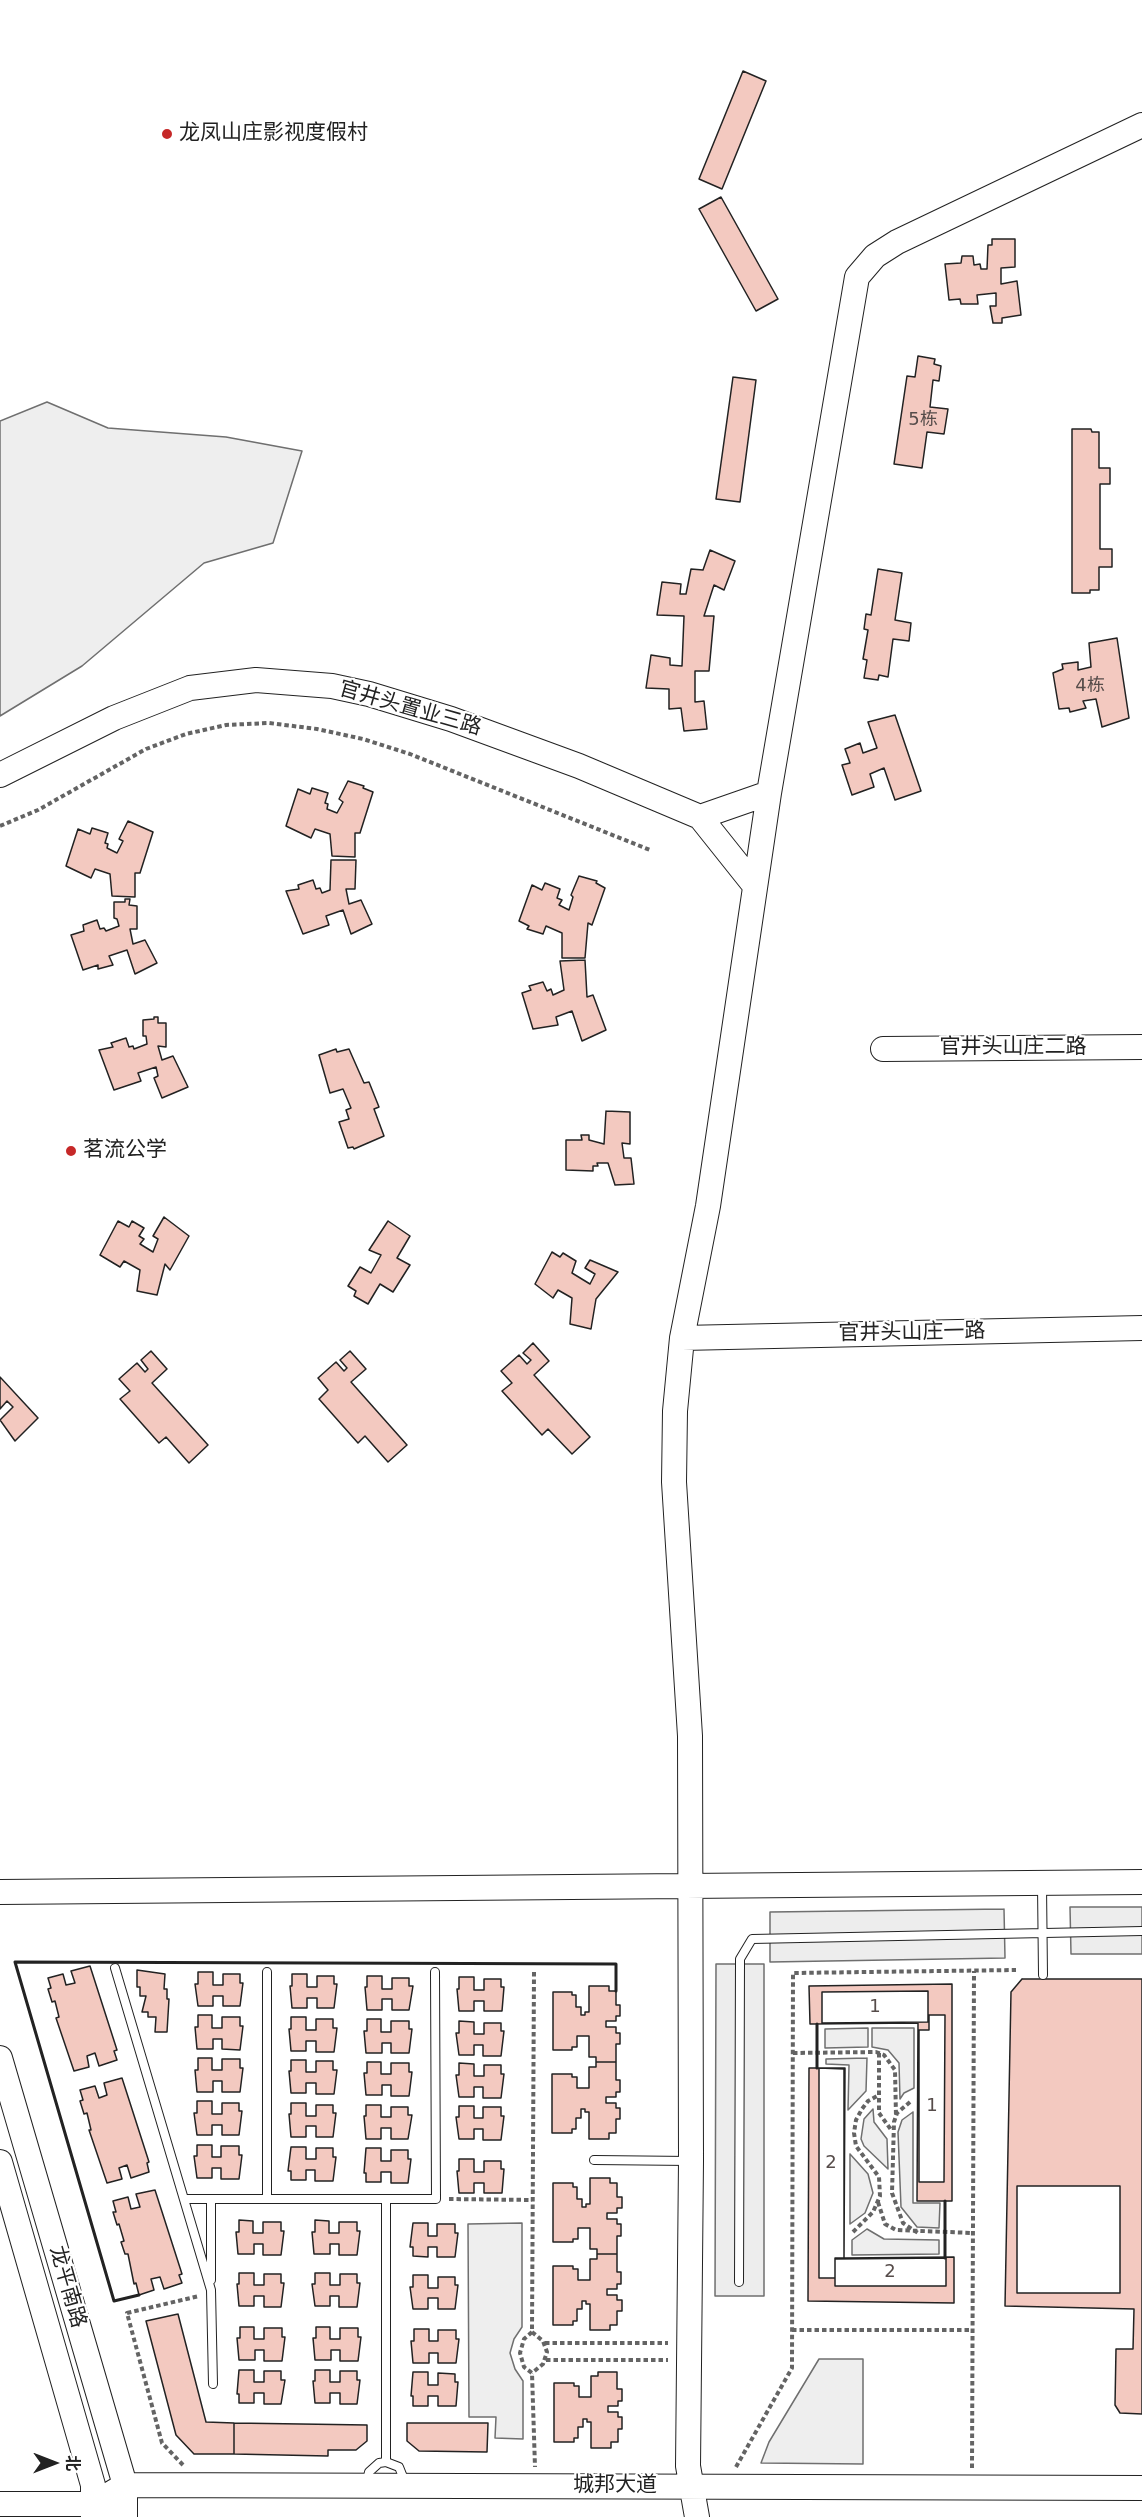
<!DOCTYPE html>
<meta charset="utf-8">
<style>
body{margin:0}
#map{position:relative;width:1142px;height:2517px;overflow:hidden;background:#fff;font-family:"DejaVu Sans","Noto Sans SC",sans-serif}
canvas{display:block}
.north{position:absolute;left:24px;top:2433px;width:60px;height:60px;-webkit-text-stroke:4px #fff;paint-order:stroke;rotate:90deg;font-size:16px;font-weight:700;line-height:24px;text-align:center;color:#222}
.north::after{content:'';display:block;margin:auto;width:21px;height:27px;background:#222;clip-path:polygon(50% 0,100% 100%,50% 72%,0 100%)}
</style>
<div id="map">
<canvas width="1142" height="2517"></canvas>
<div class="north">北</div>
</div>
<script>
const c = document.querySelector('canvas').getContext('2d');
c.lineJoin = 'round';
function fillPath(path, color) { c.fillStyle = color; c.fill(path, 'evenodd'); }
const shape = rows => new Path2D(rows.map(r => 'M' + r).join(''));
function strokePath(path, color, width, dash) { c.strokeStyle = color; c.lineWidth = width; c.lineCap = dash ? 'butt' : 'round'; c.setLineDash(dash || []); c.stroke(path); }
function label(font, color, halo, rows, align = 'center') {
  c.font = font + ' "DejaVu Sans","Noto Sans SC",sans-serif'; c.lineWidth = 4.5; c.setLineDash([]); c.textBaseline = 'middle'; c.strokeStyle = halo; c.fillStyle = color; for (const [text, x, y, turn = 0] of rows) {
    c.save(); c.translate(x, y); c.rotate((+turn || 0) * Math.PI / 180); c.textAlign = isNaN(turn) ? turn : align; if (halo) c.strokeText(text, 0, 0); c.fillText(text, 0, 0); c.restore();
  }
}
const green = shape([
 [47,402,108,428,226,437,302,451,273,543,204,563,82,666,0,716,0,421,47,402],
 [868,2028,868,2047,825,2048,825,2029,868,2028],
 [872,2028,914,2028,914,2088,904,2093,900,2099,899,2063,888,2050,872,2047,872,2028],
 [867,2058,866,2091,848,2110,849,2065,826,2064,826,2059,867,2058],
 [873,2109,874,2122,887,2139,888,2169,864,2146,861,2139,864,2119,873,2109],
 [913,2112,913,2203,940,2203,939,2228,917,2227,901,2207,898,2132,902,2120,913,2112],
 [850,2154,868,2174,873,2193,865,2213,850,2224,850,2154],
 [522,2223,522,2327,514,2339,510,2353,515,2369,523,2381,523,2439,495,2438,496,2417,469,2417,468,2224,522,2223],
 [867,2229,884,2239,939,2240,939,2254,852,2255,852,2240,867,2229],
 [819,2359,863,2359,863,2464,761,2463,769,2442,819,2359]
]);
fillPath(green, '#eee');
strokePath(green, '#6f6f6f', 1.5);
const parking = shape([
 [1070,1907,1142,1907,1142,1954,1071,1954,1070,1907],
 [1004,1909,1005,1958,770,1962,770,1912,1004,1909],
 [716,1964,764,1964,764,2296,715,2296,716,1964]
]);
fillPath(parking, '#ededed');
strokePath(parking, '#6f6f6f', 1.5);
const building = shape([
 [743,71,766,81,722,189,699,179,743,71],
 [721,197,778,299,756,311,699,209,721,197],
 [992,239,1015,239,1015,267,1001,268,1001,284,1017,281,1021,315,1002,318,1002,323,993,323,990,306,996,306,996,293,977,295,978,304,961,304,960,299,949,300,945,264,961,263,962,256,973,256,974,265,980,264,981,269,987,269,988,245,992,245,992,239],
 [918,356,935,359,934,364,941,366,939,381,933,380,930,407,948,409,944,434,927,432,922,468,894,464,907,376,915,377,918,356],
 [733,377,756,380,740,502,716,499,733,377],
 [1072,429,1091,429,1092,432,1099,432,1099,468,1110,468,1110,484,1100,484,1100,549,1112,549,1112,567,1099,567,1099,590,1090,590,1090,593,1072,593,1072,429],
 [710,550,735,561,724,590,714,585,704,616,714,616,709,671,695,671,695,702,704,701,707,729,684,731,681,708,669,709,669,689,646,688,651,655,670,658,670,665,682,666,684,616,657,615,662,582,681,584,680,594,686,594,691,569,703,570,710,550],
 [878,569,902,573,895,620,911,623,909,641,893,639,888,677,879,675,878,680,864,678,867,660,863,659,868,630,864,629,866,614,871,615,878,569],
 [1117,638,1129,718,1102,727,1096,699,1083,701,1086,708,1070,712,1069,708,1059,709,1053,673,1063,669,1062,664,1078,662,1078,670,1091,667,1089,643,1117,638],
 [895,715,921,791,895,800,884,768,870,774,874,787,852,795,842,765,850,763,845,749,860,743,863,753,877,748,868,722,895,715],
 [348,781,364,786,363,788,373,792,360,833,355,833,355,857,332,856,330,834,315,829,311,838,286,826,298,789,310,794,312,788,328,793,325,803,328,804,327,809,337,813,343,802,339,799,348,781],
 [128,821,153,832,140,873,135,873,135,897,112,896,110,874,95,869,91,878,66,866,78,829,90,834,92,828,108,833,105,843,108,844,107,848,117,853,123,841,119,839,128,821],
 [331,860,356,860,355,889,346,889,349,904,361,900,372,924,351,934,343,910,326,916,329,925,303,934,286,891,299,889,298,885,313,880,316,889,320,888,322,893,330,890,331,860],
 [579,876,597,881,596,883,605,888,592,925,588,923,585,958,562,958,562,933,546,926,543,934,527,929,529,926,519,921,532,885,542,890,545,883,560,889,557,898,562,900,559,905,569,910,573,897,571,895,579,876],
 [125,899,130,899,129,905,137,906,137,929,130,929,133,944,145,940,157,963,135,974,127,950,109,956,113,965,98,969,98,965,83,970,71,935,84,931,83,925,97,920,100,929,104,928,106,931,119,926,117,919,114,918,114,902,125,902,125,899],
 [585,960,587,997,593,995,606,1030,582,1041,572,1011,556,1017,558,1025,533,1029,522,993,531,990,529,986,543,982,547,991,551,989,553,995,564,990,560,961,585,960],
 [154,1017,158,1017,158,1023,166,1023,166,1047,158,1046,162,1060,173,1056,188,1087,162,1098,154,1078,158,1076,156,1067,138,1073,141,1081,114,1090,99,1050,113,1047,111,1043,126,1038,129,1047,133,1046,134,1049,147,1044,146,1036,143,1036,143,1020,154,1019,154,1017],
 [336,1049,337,1052,349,1049,364,1083,369,1082,379,1107,374,1109,384,1136,354,1149,353,1147,348,1148,339,1122,349,1119,346,1110,351,1108,343,1089,330,1093,319,1055,336,1049],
 [606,1111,630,1112,630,1144,622,1143,624,1158,631,1158,634,1184,615,1185,608,1163,597,1163,598,1166,593,1166,593,1171,566,1170,566,1140,582,1140,581,1135,589,1135,589,1140,604,1144,606,1111],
 [164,1217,189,1236,170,1270,165,1264,157,1295,137,1291,140,1270,124,1261,120,1267,100,1255,118,1221,129,1227,132,1221,144,1228,139,1236,144,1239,140,1244,153,1252,158,1239,153,1236,164,1217],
 [388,1221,410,1236,397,1258,410,1265,393,1292,380,1284,368,1304,354,1296,356,1291,348,1286,360,1267,371,1273,381,1255,369,1250,388,1221],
 [552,1252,560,1257,563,1253,576,1261,572,1273,590,1284,595,1274,585,1268,590,1260,618,1272,596,1299,591,1329,570,1324,572,1298,558,1290,553,1298,535,1284,552,1252],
 [533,1343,549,1361,534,1375,590,1437,572,1454,548,1429,542,1435,502,1391,512,1383,501,1371,519,1355,527,1364,531,1360,523,1353,533,1343],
 [151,1351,167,1369,152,1383,208,1445,189,1463,166,1437,159,1443,120,1399,130,1391,119,1379,137,1363,145,1372,148,1369,141,1360,151,1351],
 [350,1351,366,1369,351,1382,407,1445,388,1462,365,1436,358,1443,319,1399,328,1390,318,1378,336,1362,344,1371,347,1368,340,1360,350,1351],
 [0,1377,38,1418,15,1441,0,1420,13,1407,7,1401,0,1409,0,1377],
 [90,1966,117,2050,114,2051,117,2060,99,2066,95,2053,87,2056,89,2067,74,2071,56,2018,59,2017,55,2001,52,2002,48,1989,51,1988,48,1978,63,1974,66,1985,75,1983,71,1971,90,1966],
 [137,1970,165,1974,164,1989,167,1989,167,1999,169,1999,167,2032,155,2032,156,2017,148,2017,148,2012,142,2012,146,1996,140,1996,140,1987,137,1987,137,1970],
 [198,1972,213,1972,213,1985,223,1985,223,1974,240,1974,240,1983,243,1983,240,2006,223,2006,223,1996,213,1996,213,2006,198,2006,195,1984,198,1984,198,1972],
 [292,1974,307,1974,307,1987,317,1987,317,1976,334,1976,334,1984,337,1984,334,2008,317,2008,317,1998,307,1998,307,2008,292,2008,290,1986,292,1986,292,1974],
 [367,1976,382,1976,382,1989,392,1989,392,1978,409,1978,409,1986,413,1986,409,2010,392,2010,392,1999,382,1999,382,2010,367,2010,365,1987,367,1987,367,1976],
 [459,1977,474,1977,474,1990,484,1990,484,1979,501,1979,501,1987,504,1987,502,2011,484,2011,484,2001,474,2001,474,2011,459,2011,457,1989,459,1989,459,1977],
 [1022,1979,1142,1979,1142,2414,1120,2413,1115,2405,1116,2349,1133,2349,1134,2309,1005,2306,1011,1992,1022,1979],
 [952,1984,952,2201,917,2201,918,2023,810,2024,809,1986,952,1984],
 [589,1986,609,1986,609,1991,616,1991,616,2005,620,2005,620,2016,616,2016,616,2021,606,2021,606,2027,616,2027,616,2033,620,2033,620,2044,616,2044,616,2062,596,2062,596,2057,589,2057,589,2036,577,2036,577,2047,572,2047,572,2050,553,2050,553,1992,572,1992,572,1995,576,1995,576,2007,581,2007,581,2015,585,2015,585,2012,589,2012,589,1986],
 [928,1991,928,2022,822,2023,822,1992,928,1991],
 [198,2015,212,2015,212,2028,222,2028,222,2017,240,2017,240,2026,243,2026,240,2050,222,2049,222,2039,213,2039,213,2049,197,2049,195,2027,198,2027,198,2015],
 [929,2015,945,2015,944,2182,919,2182,919,2030,929,2030,929,2015],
 [291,2017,306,2017,306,2030,316,2030,316,2019,333,2019,333,2028,337,2028,334,2052,316,2052,316,2041,306,2041,306,2051,291,2051,289,2029,291,2029,291,2017],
 [367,2019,381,2019,381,2032,391,2032,391,2021,409,2021,409,2029,412,2029,409,2053,391,2053,391,2043,382,2043,382,2053,366,2053,364,2031,367,2031,367,2019],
 [459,2021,474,2022,474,2034,484,2034,484,2023,501,2023,501,2031,504,2031,501,2056,483,2056,483,2045,474,2045,474,2055,459,2055,456,2033,459,2033,459,2021],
 [198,2058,212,2058,212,2070,222,2070,222,2059,240,2059,240,2068,243,2068,240,2092,222,2092,222,2081,213,2081,213,2092,197,2092,195,2070,198,2070,198,2058],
 [291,2060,306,2060,306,2072,316,2072,316,2061,333,2061,333,2070,337,2070,334,2094,316,2094,316,2083,306,2083,306,2093,291,2093,289,2071,291,2071,291,2060],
 [367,2062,381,2062,381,2074,391,2074,391,2063,409,2063,409,2072,412,2072,409,2096,391,2096,391,2085,382,2085,382,2095,366,2095,364,2073,367,2073,367,2062],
 [596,2062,616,2062,616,2080,620,2080,620,2092,616,2092,616,2097,606,2097,606,2103,616,2103,616,2108,620,2108,620,2119,616,2119,616,2133,609,2133,609,2139,589,2139,589,2112,585,2112,585,2109,581,2109,581,2118,576,2118,576,2129,572,2129,572,2133,552,2133,552,2074,572,2074,572,2077,577,2077,577,2088,589,2088,589,2067,596,2067,596,2062],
 [459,2063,474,2064,474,2076,484,2076,484,2065,501,2065,501,2074,504,2074,501,2098,483,2098,483,2087,474,2087,474,2097,459,2097,456,2075,459,2075,459,2063],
 [809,2068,845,2068,844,2258,954,2257,954,2303,808,2301,809,2068],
 [819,2068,844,2069,844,2258,835,2258,835,2278,819,2278,819,2068],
 [122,2078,149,2162,147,2163,149,2172,131,2178,127,2165,119,2168,122,2179,107,2183,89,2130,91,2130,87,2113,84,2114,80,2101,83,2100,80,2090,95,2086,99,2098,107,2095,104,2083,122,2078],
 [197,2101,212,2101,212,2114,222,2114,222,2103,239,2103,239,2111,242,2111,239,2135,222,2135,222,2125,212,2125,212,2135,197,2135,194,2113,197,2113,197,2101],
 [291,2103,306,2103,306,2116,316,2116,316,2105,333,2105,333,2113,336,2113,333,2137,316,2137,316,2126,306,2126,306,2137,291,2137,289,2114,291,2114,291,2103],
 [366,2105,381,2105,381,2117,391,2117,391,2107,408,2107,408,2115,412,2115,408,2139,391,2139,391,2128,381,2128,381,2139,366,2139,364,2116,366,2116,366,2105],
 [459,2106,474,2106,474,2118,483,2118,483,2107,501,2107,501,2116,504,2116,501,2140,483,2140,483,2129,474,2129,474,2139,459,2139,456,2117,459,2117,459,2106],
 [197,2145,212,2145,212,2157,221,2157,221,2146,239,2146,239,2155,242,2155,239,2179,221,2179,221,2168,212,2168,212,2178,197,2178,194,2156,197,2156,197,2145],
 [291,2147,306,2147,306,2159,316,2159,316,2148,333,2148,333,2157,336,2157,333,2181,315,2181,315,2170,306,2170,306,2180,291,2180,291,2171,288,2171,291,2147],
 [366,2148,381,2148,381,2161,391,2161,391,2150,408,2150,408,2159,411,2159,408,2183,391,2183,391,2172,381,2172,381,2182,366,2182,366,2173,364,2173,366,2148],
 [459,2159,474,2159,474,2172,484,2172,484,2161,501,2161,501,2169,504,2169,502,2193,484,2193,484,2183,474,2183,474,2193,459,2193,457,2171,459,2171,459,2159],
 [590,2178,610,2178,610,2183,617,2183,617,2197,622,2197,622,2208,617,2208,617,2213,607,2213,607,2219,617,2219,617,2224,621,2224,621,2236,617,2236,617,2254,597,2254,597,2249,590,2249,590,2228,578,2228,578,2239,573,2239,573,2242,553,2242,553,2183,573,2183,573,2187,577,2187,577,2199,582,2199,582,2207,586,2207,586,2204,590,2204,590,2178],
 [1017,2186,1120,2186,1120,2293,1017,2293,1017,2186],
 [155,2190,182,2274,179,2275,182,2283,164,2289,160,2277,151,2279,154,2290,139,2295,136,2283,134,2284,128,2254,125,2254,121,2242,124,2241,119,2224,117,2225,113,2212,116,2212,113,2201,128,2197,131,2209,140,2207,136,2194,155,2190],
 [239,2220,253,2221,253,2233,263,2233,263,2222,281,2222,281,2231,284,2231,281,2255,263,2255,263,2244,254,2244,254,2254,238,2254,236,2232,239,2232,239,2220],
 [315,2220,329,2221,329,2233,339,2233,339,2222,357,2222,357,2231,360,2231,357,2255,339,2255,339,2244,330,2244,330,2254,314,2254,312,2232,315,2232,315,2220],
 [413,2223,428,2223,428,2236,437,2236,437,2224,455,2224,455,2233,458,2233,455,2257,437,2257,437,2247,428,2247,428,2257,413,2256,413,2247,410,2247,413,2223],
 [597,2254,617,2254,617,2272,621,2272,621,2284,617,2284,617,2289,607,2289,607,2295,617,2295,617,2300,622,2300,622,2311,617,2311,617,2325,610,2325,610,2330,590,2330,590,2304,586,2304,586,2301,582,2301,582,2309,577,2309,577,2321,573,2321,573,2325,553,2325,553,2266,573,2266,573,2269,578,2269,578,2280,590,2280,590,2259,597,2259,597,2254],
 [946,2258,946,2286,835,2286,835,2259,946,2258],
 [239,2273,254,2273,254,2285,264,2285,264,2274,281,2274,281,2283,284,2283,281,2307,264,2307,264,2296,254,2296,254,2306,239,2306,237,2284,239,2284,239,2273],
 [315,2273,330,2273,330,2285,340,2285,340,2274,357,2274,357,2283,360,2283,357,2307,339,2307,339,2296,330,2296,330,2306,315,2306,312,2284,315,2284,315,2273],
 [413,2275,428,2275,428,2288,438,2288,438,2277,455,2277,455,2285,458,2285,455,2309,438,2309,438,2298,428,2298,428,2309,413,2309,410,2287,413,2287,413,2275],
 [178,2314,206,2422,234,2423,234,2454,194,2454,176,2435,146,2321,178,2314],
 [240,2327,254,2327,254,2339,264,2339,264,2328,282,2328,282,2337,285,2337,282,2361,264,2361,264,2350,255,2350,255,2360,239,2360,237,2338,240,2338,240,2327],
 [316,2327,330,2327,330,2339,340,2339,340,2328,358,2328,358,2337,361,2337,358,2361,340,2361,340,2350,331,2350,331,2360,315,2360,313,2338,316,2338,316,2327],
 [414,2329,429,2329,429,2341,438,2341,438,2330,456,2330,456,2339,459,2339,456,2363,438,2363,438,2353,429,2353,429,2363,413,2363,411,2341,414,2341,414,2329],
 [239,2370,254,2370,254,2382,264,2382,264,2371,281,2371,281,2380,285,2380,281,2404,264,2404,264,2393,254,2393,254,2403,239,2403,239,2394,237,2394,239,2370],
 [315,2370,330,2370,330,2382,340,2382,340,2371,357,2371,357,2380,360,2380,357,2404,340,2404,340,2393,330,2393,330,2403,315,2403,313,2381,315,2381,315,2370],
 [413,2372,428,2372,428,2385,438,2385,438,2373,455,2374,455,2382,458,2382,456,2406,438,2406,438,2396,428,2396,428,2406,413,2406,413,2396,411,2396,413,2372],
 [598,2372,617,2372,617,2389,622,2389,622,2401,618,2401,618,2406,608,2406,608,2412,618,2412,618,2417,622,2417,622,2429,618,2429,618,2442,611,2442,611,2448,591,2448,591,2422,587,2422,587,2419,583,2419,583,2427,578,2427,578,2438,574,2438,574,2442,554,2442,554,2383,574,2383,574,2386,579,2386,579,2397,591,2397,591,2376,598,2376,598,2372],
 [234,2423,367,2425,367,2441,356,2450,328,2450,328,2456,234,2454,234,2423],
 [407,2423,488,2423,487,2452,419,2451,407,2441,407,2423]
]);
fillPath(building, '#f3c9c0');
strokePath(building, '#222', 1.5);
const lane = shape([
 [1042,1886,1043,1975],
 [115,1968,211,2290,213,2384],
 [267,1972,267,2199],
 [594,2160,690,2161],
 [184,2199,436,2199,435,1972],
 [211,2199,211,2280],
 [386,2199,386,2462],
 [739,2282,740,1959,752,1939,1142,1931],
 [366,2485,369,2472,379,2463,386,2462,399,2467,405,2482]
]);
const secondary = shape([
 [0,775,114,718,190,688,256,680,332,686,369,694,451,719,579,766,700,817,755,886],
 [700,817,769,793],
 [883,1049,1142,1047],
 [682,1338,1142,1328],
 [0,1892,1142,1882],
 [0,2058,125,2485,125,2517],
 [0,2162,93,2485,93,2517],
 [0,2504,93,2504,107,2512],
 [93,2504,125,2485,1142,2488],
 [697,2517,688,2466,691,2161,690,1736,674,1482,675,1411,682,1338,708,1206,769,793,857,277,875,256,897,242,1142,125]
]);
strokePath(lane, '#222', 10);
strokePath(secondary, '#222', 26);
strokePath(shape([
 [0,826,38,810,146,749,186,734,226,725,269,723,317,729,363,739,410,754,650,850],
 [534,1972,532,2332,524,2339,520,2353,524,2367,532,2373,535,2467],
 [793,2053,876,2052,884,2055,895,2070,896,2116],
 [879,2053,879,2113,892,2131],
 [910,2102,897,2113,894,2122,892,2193,903,2223,918,2233],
 [449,2199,532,2200],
 [878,2202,885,2224,896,2230,973,2233],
 [853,2232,873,2212,880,2196,879,2177,856,2146,854,2133,856,2120,862,2109,868,2101,879,2095],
 [792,2330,972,2330],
 [532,2332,543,2341,547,2352,543,2364,532,2373],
 [545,2343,668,2343],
 [546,2360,668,2360],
 [183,2465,162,2443,127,2313,199,2296],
 [736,2467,792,2368,793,1973,1016,1970],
 [972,2468,974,1971]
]), '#646464', 4, [4.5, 3]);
strokePath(lane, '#fff', 8);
strokePath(secondary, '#fff', 24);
strokePath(shape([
 [817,2068,817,2024],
 [945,2258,945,2201],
 [139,2295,114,2301,15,1962,616,1964,616,1991]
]), '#222', 3);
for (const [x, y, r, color] of [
 [167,134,6,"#c62828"],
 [71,1151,6,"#c62828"]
]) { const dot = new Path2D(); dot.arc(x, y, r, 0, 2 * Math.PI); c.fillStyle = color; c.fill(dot); strokePath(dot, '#fff', 2); }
label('18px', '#564c4a', null, [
 ["5栋",923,420],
 ["4栋",1090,686],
 ["1",875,2007],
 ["1",932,2106],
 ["2",831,2163],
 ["2",890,2272]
]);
label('21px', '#222', '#fff', [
 ["龙凤山庄影视度假村",179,134],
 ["茗流公学",83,1151]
], 'left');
label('21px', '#222', '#fff', [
 ["官井头置业三路",410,709,16],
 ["官井头山庄二路",1013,1048],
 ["官井头山庄一路",912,1333,-1],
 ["龙平南路",67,2287,74],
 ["城邦大道",615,2486]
]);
</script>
